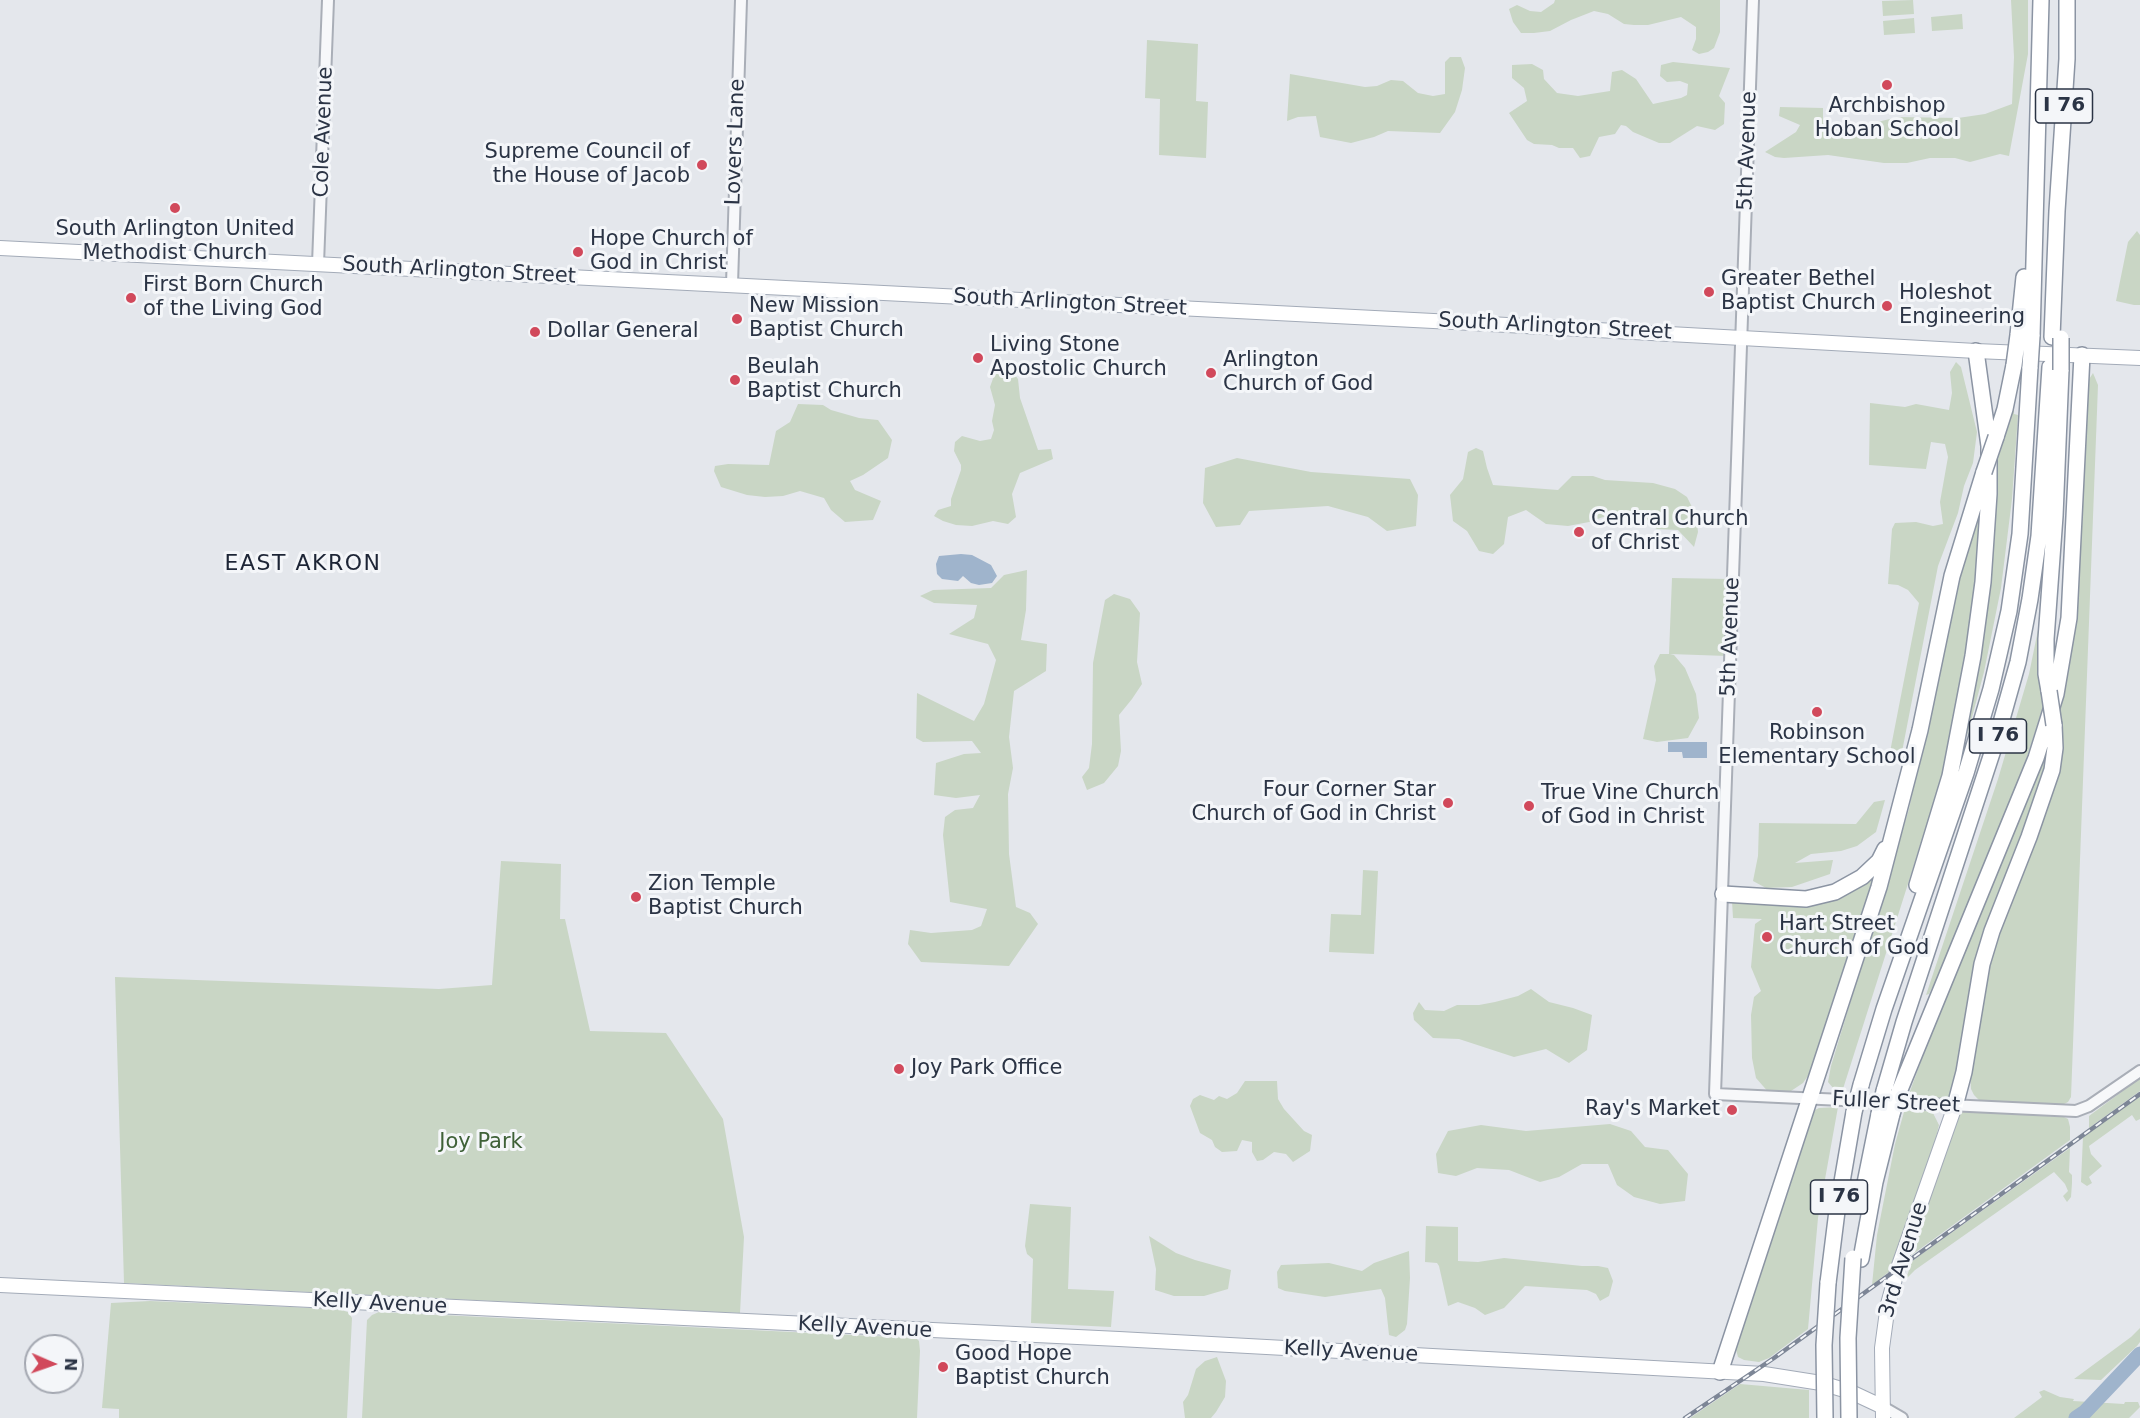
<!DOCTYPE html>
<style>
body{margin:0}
#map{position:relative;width:2140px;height:1418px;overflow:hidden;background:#e4e7ec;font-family:"DejaVu Sans",sans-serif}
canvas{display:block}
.north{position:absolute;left:24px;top:1334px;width:60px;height:60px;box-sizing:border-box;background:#f4f6f9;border:2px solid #a4a8b1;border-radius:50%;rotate:92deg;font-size:16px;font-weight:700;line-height:24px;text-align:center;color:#2b3445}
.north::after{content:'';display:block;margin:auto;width:21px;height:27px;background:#d1495b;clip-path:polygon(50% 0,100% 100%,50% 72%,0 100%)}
</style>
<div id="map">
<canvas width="2140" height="1418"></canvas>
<div class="north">N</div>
</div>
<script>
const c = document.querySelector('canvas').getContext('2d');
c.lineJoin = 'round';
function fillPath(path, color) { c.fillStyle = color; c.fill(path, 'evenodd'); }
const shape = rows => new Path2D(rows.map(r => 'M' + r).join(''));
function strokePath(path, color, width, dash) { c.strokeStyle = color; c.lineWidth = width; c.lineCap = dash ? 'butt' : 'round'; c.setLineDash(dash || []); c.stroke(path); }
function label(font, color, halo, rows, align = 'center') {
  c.font = font + ' "DejaVu Sans",sans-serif'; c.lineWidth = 6; c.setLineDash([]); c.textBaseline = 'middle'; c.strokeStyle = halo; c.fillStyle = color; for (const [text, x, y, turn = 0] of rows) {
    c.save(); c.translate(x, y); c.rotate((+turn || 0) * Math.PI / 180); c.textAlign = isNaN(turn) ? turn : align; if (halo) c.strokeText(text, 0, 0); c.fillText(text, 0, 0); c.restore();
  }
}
fillPath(shape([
 [1555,0,1720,0,1720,32,1714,48,1708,52,1699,54,1692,50,1696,39,1696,27,1681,17,1648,25,1634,25,1624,24,1608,14,1594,11,1571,20,1550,31,1534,33,1521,33,1513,22,1509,9,1517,5,1530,11,1541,12,1554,3],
 [1913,0,1914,14,1883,16,1882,1],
 [2011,0,2028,0,2028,54,2009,156,2000,154,1970,162,1955,158,1930,158,1907,163,1884,163,1828,155,1784,158,1775,157,1765,152,1796,132,1800,125,1779,116,1780,107,1823,108,1823,123,1861,126,1898,117,1958,118,1985,114,2012,104,2014,57],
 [1962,14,1963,29,1932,31,1931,17],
 [1914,18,1915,33,1884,35,1883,21],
 [1147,40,1198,44,1196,101,1208,102,1206,158,1159,155,1160,99,1145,98],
 [1450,57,1461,57,1465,68,1462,90,1455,112,1440,133,1388,131,1374,137,1351,143,1320,137,1316,116,1298,117,1287,121,1290,74,1365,87,1377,86,1391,80,1403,81,1418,93,1433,96,1445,94,1445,62],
 [1673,62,1730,68,1719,96,1725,103,1724,124,1715,130,1697,126,1670,143,1659,143,1633,132,1626,126,1621,125,1615,134,1599,137,1590,156,1580,158,1573,148,1559,148,1552,145,1534,144,1527,140,1509,113,1527,101,1524,88,1512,78,1512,65,1532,64,1543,70,1544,79,1557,93,1578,96,1610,91,1612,72,1622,70,1636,79,1653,104,1681,98,1687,95,1688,84,1680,81,1667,82,1660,76,1661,65],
 [2137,231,2140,235,2140,305,2134,305,2116,301,2128,242],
 [1956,362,1961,367,1977,432,1973,463,1964,486,1958,513,1938,566,1900,762,1890,752,1919,603,1908,590,1898,585,1888,584,1892,529,1895,523,1916,522,1933,526,1943,524,1940,502,1948,457,1945,444,1931,442,1926,469,1869,465,1870,403,1905,407,1916,404,1949,410,1952,393,1950,372],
 [1011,370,1018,379,1020,398,1038,450,1051,449,1053,459,1020,473,1012,494,1016,517,1008,524,993,521,972,526,956,525,943,521,934,516,938,510,951,506,951,499,961,470,961,465,954,451,955,442,962,436,980,441,991,439,994,430,992,421,995,405,990,387,995,373],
 [2093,373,2098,385,2071,1097,2068,1102,2062,1105,1980,1101,1974,1095,1971,1089,1970,1074,1988,963,2028,849,2056,783,2061,762,2061,715,2059,709,2088,381],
 [2014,392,2014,414,2018,415,2012,499,2001,588,1984,672,1967,736,1963,734,1996,458],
 [798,404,823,405,831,410,859,418,878,420,892,440,888,458,863,475,850,481,855,490,881,501,873,520,845,522,831,510,824,498,800,491,783,496,765,497,747,495,721,487,714,471,715,466,728,464,769,465,776,431,790,422],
 [1476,448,1483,451,1487,468,1493,485,1558,490,1572,476,1593,476,1605,480,1653,483,1675,489,1687,497,1696,515,1698,532,1694,547,1678,530,1657,529,1631,513,1606,516,1589,522,1568,526,1546,524,1526,510,1508,517,1504,544,1493,554,1479,551,1467,531,1453,521,1450,495,1463,479,1468,452],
 [1237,458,1311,472,1410,479,1418,495,1416,526,1387,531,1368,517,1328,506,1249,511,1240,525,1216,527,1203,503,1205,468],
 [1983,492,1972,633,1945,767,1842,1092,1833,1088,1828,1082,1831,1066,1909,809,1955,588],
 [1027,570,1026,610,1021,640,1047,644,1046,671,1014,691,1009,737,1013,768,1008,794,1009,854,1016,907,1030,913,1038,924,1009,966,921,962,908,944,910,930,931,933,972,930,981,926,987,909,950,902,943,835,945,817,955,810,973,808,980,795,956,798,934,795,936,763,964,754,981,753,972,741,923,742,916,738,917,693,974,721,984,704,996,660,988,644,949,634,974,618,977,605,934,603,920,596,933,590,991,588,1004,575],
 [1672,578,1729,579,1727,656,1670,654,1674,655,1685,668,1696,694,1699,718,1688,738,1657,742,1643,739,1656,680,1654,666,1660,654,1669,654],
 [1114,594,1130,599,1140,613,1137,662,1142,684,1132,699,1119,715,1121,751,1118,766,1104,783,1087,790,1082,777,1089,768,1092,744,1093,663,1105,600],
 [2038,630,2042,637,2044,704,2013,800,1942,968,1929,994,1926,995,1998,779,2029,674],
 [2048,740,2049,761,2044,782,1992,912,1955,1093,1949,1100,1909,1094,1945,995],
 [1885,800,1876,832,1857,846,1841,851,1811,854,1795,863,1833,860,1830,874,1792,887,1766,888,1753,881,1758,856,1759,823,1856,824,1874,802],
 [501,861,561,864,560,919,565,919,590,1031,666,1033,723,1119,744,1237,740,1313,124,1283,115,977,439,989,492,985],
 [1363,870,1378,871,1374,954,1329,952,1331,914,1361,915],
 [1881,870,1810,1073,1803,1083,1791,1091,1770,1094,1756,1078,1752,1058,1751,1015,1754,997,1761,991,1751,967,1755,924,1762,919,1733,918,1732,901,1805,902],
 [1531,989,1549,1002,1573,1008,1592,1015,1587,1050,1569,1063,1546,1049,1514,1057,1459,1039,1433,1038,1414,1020,1413,1013,1419,1002,1425,1010,1444,1011,1457,1005,1479,1005,1495,1002,1518,996],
 [2140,1078,2140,1091,2089,1128,2089,1116],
 [1245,1081,1277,1081,1278,1099,1284,1109,1304,1131,1312,1135,1310,1151,1293,1162,1286,1154,1274,1152,1263,1160,1257,1161,1252,1152,1252,1142,1242,1140,1237,1151,1222,1152,1215,1147,1212,1140,1200,1133,1190,1106,1193,1099,1200,1095,1214,1100,1219,1096,1227,1099,1237,1093],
 [2140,1096,2140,1119,2136,1121,2132,1115,2089,1146,2091,1154,2102,1166,2089,1177,2092,1183,2087,1186,2081,1182,2083,1137],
 [1838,1107,1818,1218,1808,1329,1769,1358,1759,1362,1744,1360,1738,1357,1735,1346,1813,1111,1819,1108],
 [1918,1109,1933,1113,1939,1125,1932,1154,1890,1271,1872,1285,1877,1235,1895,1144,1904,1112],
 [1964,1111,2064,1117,2068,1119,2070,1127,2070,1140,1909,1257,1959,1115],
 [1610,1124,1631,1131,1645,1147,1668,1150,1688,1174,1685,1201,1660,1204,1634,1197,1617,1185,1608,1164,1582,1164,1559,1177,1540,1182,1509,1170,1477,1168,1456,1176,1438,1173,1436,1154,1448,1131,1481,1125,1526,1131],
 [2070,1148,2069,1172,2072,1175,2072,1183,2071,1197,2067,1202,2063,1196,2068,1191,2065,1184,2054,1172,1915,1270,1906,1279,1912,1261],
 [1030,1204,1071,1207,1068,1289,1114,1291,1111,1327,1031,1323,1033,1259,1027,1254,1025,1246],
 [1426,1226,1458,1227,1458,1261,1478,1262,1504,1258,1582,1266,1598,1266,1608,1268,1613,1281,1609,1296,1600,1301,1596,1294,1587,1290,1525,1286,1504,1308,1485,1315,1475,1308,1458,1302,1448,1306,1439,1266,1437,1263,1425,1262],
 [1149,1236,1176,1253,1195,1260,1231,1270,1228,1289,1204,1296,1174,1296,1155,1290,1156,1269],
 [1409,1251,1410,1278,1407,1324,1405,1330,1396,1337,1389,1335,1385,1298,1381,1289,1325,1297,1285,1291,1278,1288,1277,1272,1281,1265,1329,1263,1362,1271,1374,1263],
 [150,1301,338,1309,348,1312,352,1318,347,1418,119,1418,119,1409,102,1408,111,1303],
 [379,1312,916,1338,919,1341,920,1351,917,1418,362,1418,367,1320,372,1315],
 [2140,1328,2140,1342,2137,1346,2101,1380,2074,1379,2131,1337],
 [1217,1357,1226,1381,1225,1397,1216,1412,1211,1418,1185,1418,1183,1402,1188,1395,1196,1369,1205,1361],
 [1740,1384,1809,1390,1809,1418,1690,1418],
 [2044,1390,2060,1397,2074,1399,2073,1401,2124,1404,2125,1402,2138,1402,2140,1407,2129,1418,2014,1418,2042,1397,2039,1392]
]), '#c9d6c5');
fillPath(shape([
 [961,554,972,555,991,565,997,576,992,583,979,585,971,583,963,576,958,581,942,579,937,574,936,564,939,556],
 [1668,742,1707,742,1707,758,1683,758,1682,752,1668,752]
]), '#9fb4cc');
strokePath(shape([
 [2076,1418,2085,1412,2140,1354]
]), '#9fb4cc', 15);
const minor = shape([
 [1753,0,1715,1094,2076,1111,2089,1106,2140,1071],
 [318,264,328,0],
 [732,284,741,0],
 [1883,1407,1902,1418]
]);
const major = shape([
 [0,248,1453,322,1976,351,2140,358],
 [0,1285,1119,1339,1764,1374,1821,1383,1851,1392,1883,1407],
 [1883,1418,1882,1348,1888,1304,1898,1268,1955,1106]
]);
const highway = shape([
 [2018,335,2024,277],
 [2032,336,2041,0],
 [2052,337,2057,211,2067,59,2067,0],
 [1996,437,2005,409,2014,365],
 [2049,691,2046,674,2046,639,2055,516,2061,370],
 [1917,885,1950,776,1973,656,1983,582,1989,494,1989,446,1976,351],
 [1723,894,1806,899,1835,892,1862,877,1879,861,1885,849],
 [1861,1085,1884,1009,1966,773,1991,689,2009,611,2020,534,2030,367],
 [1884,1091,1904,1022,1995,744,2018,662,2030,599,2039,536,2050,367],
 [1899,1092,2036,758,2056,694,2069,618,2082,355],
 [1955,1106,1964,1072,1982,964,1992,931,2029,837,2052,770,2055,748,2054,725],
 [1863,1193,1879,1114],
 [1861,1259,1875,1182,1892,1114],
 [1828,1283,1837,1211,1854,1112],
 [1720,1372,1879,887,1920,730,1952,576,1984,472]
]);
strokePath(minor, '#a9aeb7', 14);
strokePath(major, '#a3abb8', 16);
strokePath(highway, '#8b94a3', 18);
strokePath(minor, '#f7f8fa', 10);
strokePath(major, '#fff', 14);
strokePath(highway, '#fff', 15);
const rail = shape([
 [1685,1418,1774,1358,2140,1094]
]);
strokePath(rail, '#7d8696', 4.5);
strokePath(rail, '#f4f6f9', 2, [7]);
const highwayBridge = shape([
 [2061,338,2061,370],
 [2014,365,2018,335],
 [2030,367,2032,336],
 [1984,472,1996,437],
 [2049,691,2054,725],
 [1854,1112,1861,1085],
 [1879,1114,1884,1091],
 [1892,1114,1899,1092],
 [1825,1418,1824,1345,1828,1283],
 [1849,1418,1848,1338,1853,1258]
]);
strokePath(highwayBridge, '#8b94a3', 18, []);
strokePath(highwayBridge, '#fff', 15);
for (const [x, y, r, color] of [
 [1887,85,6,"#d1495b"],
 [702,165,6,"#d1495b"],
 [175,208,6,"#d1495b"],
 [578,252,6,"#d1495b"],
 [1709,292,6,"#d1495b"],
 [131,298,6,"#d1495b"],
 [1887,306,6,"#d1495b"],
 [737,319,6,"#d1495b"],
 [535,332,6,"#d1495b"],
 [978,358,6,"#d1495b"],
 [1211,373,6,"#d1495b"],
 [735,380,6,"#d1495b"],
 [1579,532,6,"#d1495b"],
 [1817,712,6,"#d1495b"],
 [1448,803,6,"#d1495b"],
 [1529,806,6,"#d1495b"],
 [636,897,6,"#d1495b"],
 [1767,937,6,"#d1495b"],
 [899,1069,6,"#d1495b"],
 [1732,1110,6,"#d1495b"],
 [943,1367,6,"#d1495b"]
]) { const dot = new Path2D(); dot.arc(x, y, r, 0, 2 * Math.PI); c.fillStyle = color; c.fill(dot); strokePath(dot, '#f4f6f9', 2); }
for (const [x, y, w] of [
 [2064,106,57],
 [1998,736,57],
 [1839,1197,57]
]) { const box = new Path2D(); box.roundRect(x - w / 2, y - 17, w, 34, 4.5); c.fillStyle = '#f4f6f9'; c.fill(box); strokePath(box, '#2b3445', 1.5); }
label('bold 20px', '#2b3445', null, [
 ["I 76",2064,106],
 ["I 76",1998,736],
 ["I 76",1839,1197]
]);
label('21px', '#2b3445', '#f4f6f9', [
 ["Archbishop",1887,107,"center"],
 ["Hoban School",1887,131,"center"],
 ["Supreme Council of",690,153,"right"],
 ["the House of Jacob",690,177,"right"],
 ["South Arlington United",175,230,"center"],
 ["Methodist Church",175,254,"center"],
 ["Hope Church of",590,240],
 ["God in Christ",590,264],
 ["Greater Bethel",1721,280],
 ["Baptist Church",1721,304],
 ["First Born Church",143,286],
 ["of the Living God",143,310],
 ["Holeshot",1899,294],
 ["Engineering",1899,318],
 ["New Mission",749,307],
 ["Baptist Church",749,331],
 ["Dollar General",547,332],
 ["Living Stone",990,346],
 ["Apostolic Church",990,370],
 ["Arlington",1223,361],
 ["Church of God",1223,385],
 ["Beulah",747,368],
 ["Baptist Church",747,392],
 ["Central Church",1591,520],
 ["of Christ",1591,544],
 ["Robinson",1817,734,"center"],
 ["Elementary School",1817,758,"center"],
 ["Four Corner Star",1436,791,"right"],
 ["Church of God in Christ",1436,815,"right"],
 ["True Vine Church",1541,794],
 ["of God in Christ",1541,818],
 ["Zion Temple",648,885],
 ["Baptist Church",648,909],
 ["Hart Street",1779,925],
 ["Church of God",1779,949],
 ["Joy Park Office",911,1069],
 ["Ray's Market",1720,1110,"right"],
 ["Good Hope",955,1355],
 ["Baptist Church",955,1379]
], 'left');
label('21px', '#2b3445', '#f4f6f9', [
 ["Cole Avenue",324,132,-88],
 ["Lovers Lane",736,142,-88],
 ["5th Avenue",1748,151,-88],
 ["South Arlington Street",459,271,3],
 ["South Arlington Street",1070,303,3],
 ["South Arlington Street",1555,327,3],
 ["5th Avenue",1731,637,-88],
 ["Fuller Street",1896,1103,3],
 ["3rd Avenue",1904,1260,-73],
 ["Kelly Avenue",380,1304,3],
 ["Kelly Avenue",865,1328,3],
 ["Kelly Avenue",1351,1352,3]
]);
label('21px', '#3f6138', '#f4f6f9', [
 ["Joy Park",481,1143]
]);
c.letterSpacing = '1.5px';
label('22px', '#1d2536', '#f4f6f9', [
 ["EAST AKRON",303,564]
]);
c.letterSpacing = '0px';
</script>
